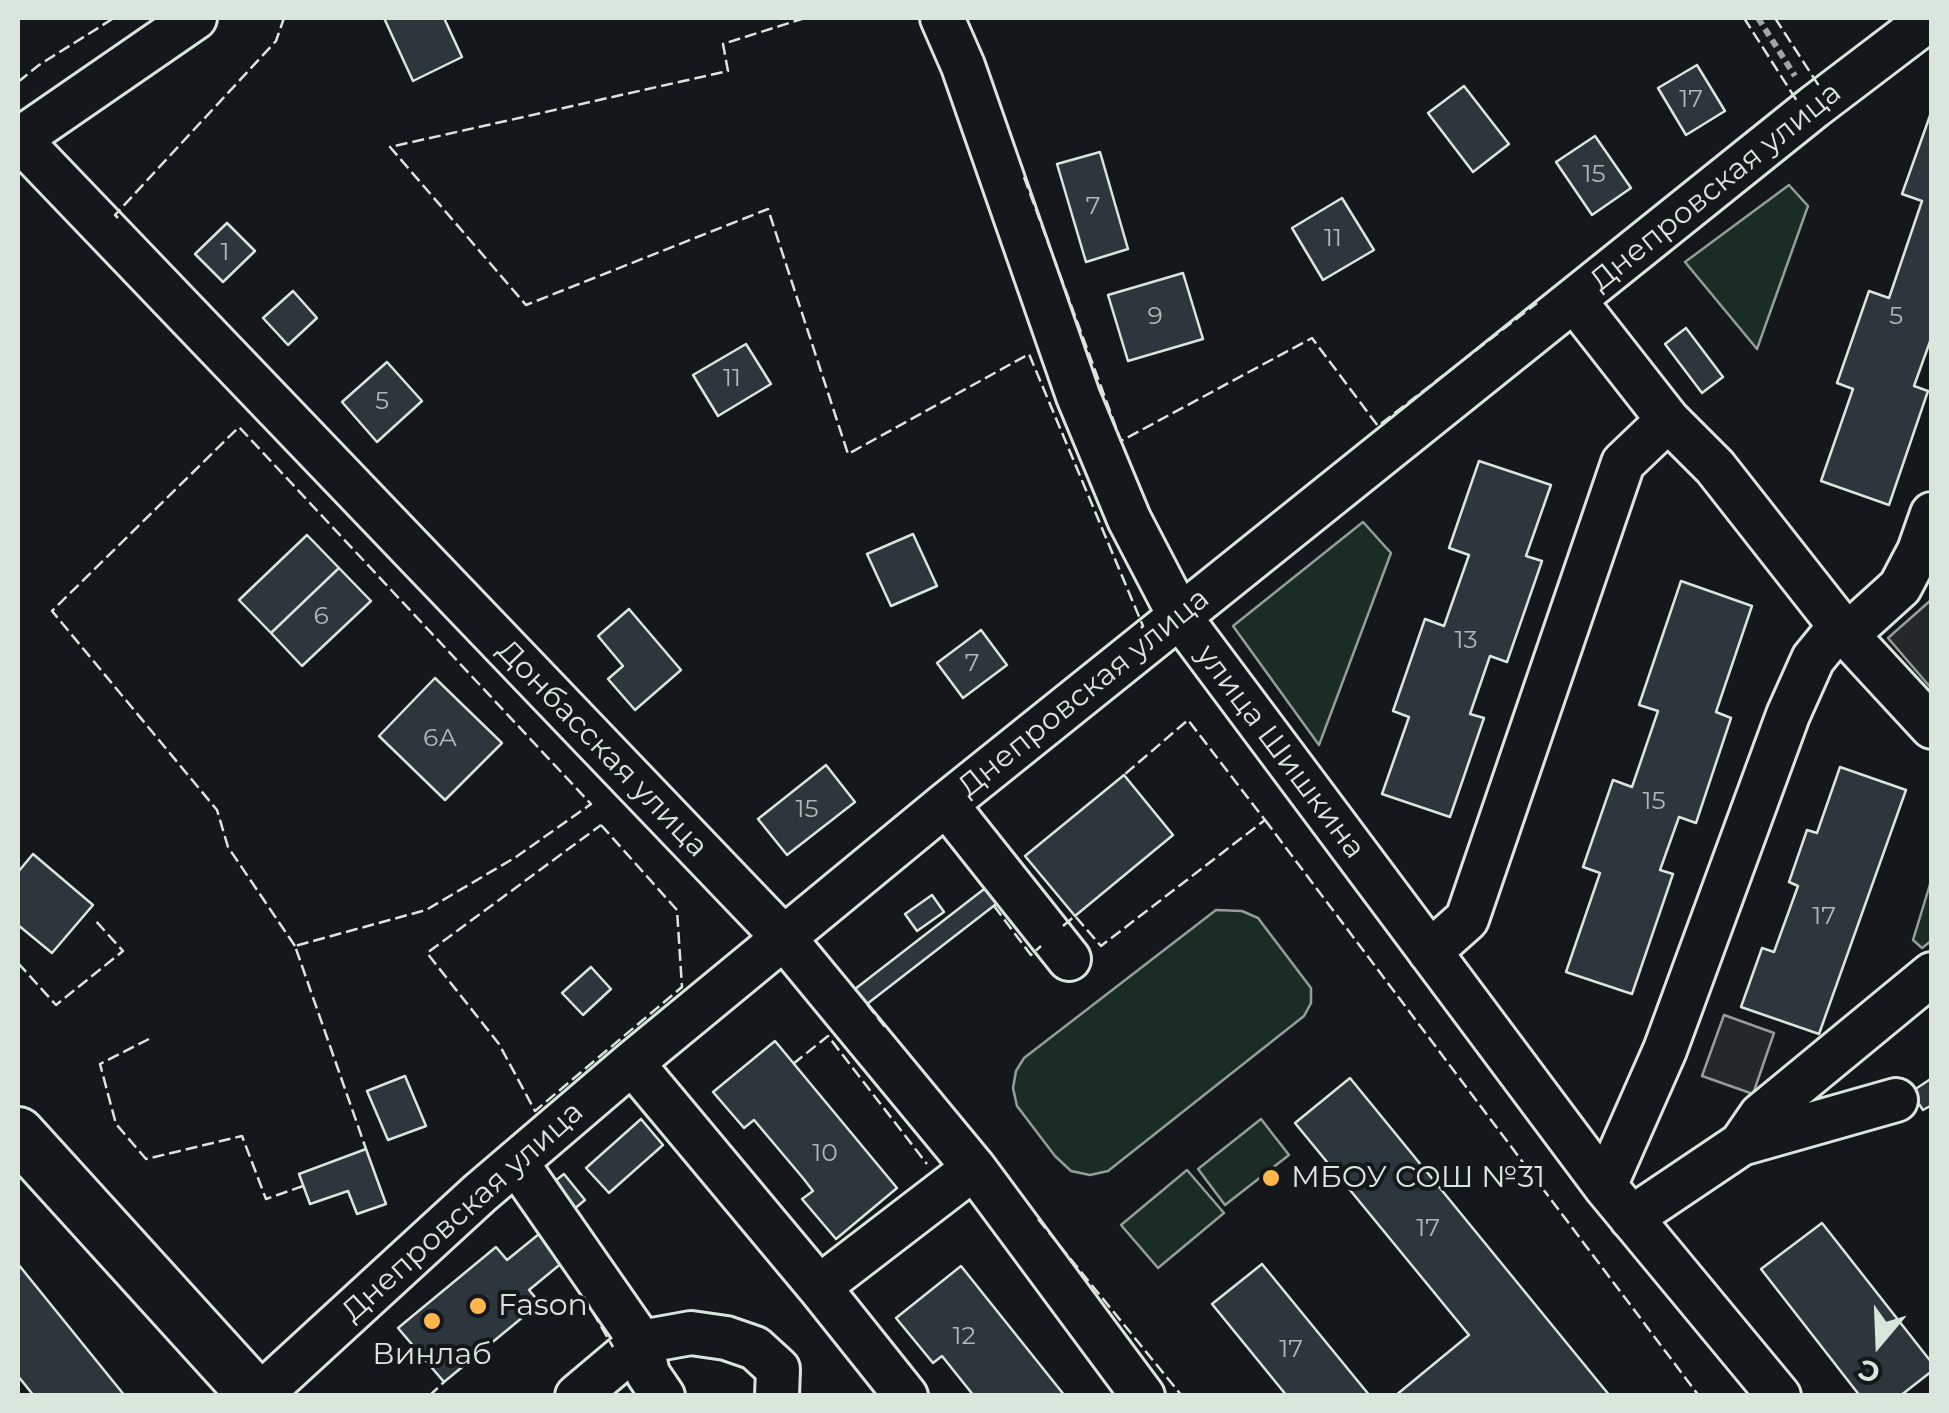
<!DOCTYPE html>
<meta charset="utf-8">
<style>
body{margin:0}
#map{position:relative;width:1949px;height:1413px;overflow:hidden;background:#14181c;font-family:Montserrat,sans-serif}
canvas{display:block}
.frame{position:absolute;inset:0;border:20px solid #d8e6dc;pointer-events:none}
.north{position:absolute;left:1829px;top:1293px;width:100px;height:100px;-webkit-text-stroke:8px #14181c;paint-order:stroke;rotate:199deg;font-size:28px;font-weight:700;line-height:40px;text-align:center;color:#d8e6dc}
.north::after{content:'';display:block;margin:auto;width:35px;height:45px;background:#d8e6dc;clip-path:polygon(50% 0,100% 100%,50% 72%,0 100%)}
</style>
<div id="map">
<canvas width="1949" height="1413"></canvas>
<div class="frame"></div>
<div class="north">С</div>
</div>
<script>
const c = document.querySelector('canvas').getContext('2d');
c.lineJoin = 'round';
function fillPath(path, color) { c.fillStyle = color; c.fill(path, 'evenodd'); }
const shape = rows => new Path2D(rows.map(r => 'M' + r).join(''));
function strokePath(path, color, width, dash) { c.strokeStyle = color; c.lineWidth = width; c.lineCap = dash ? 'butt' : 'round'; c.setLineDash(dash || []); c.stroke(path); }
function label(font, color, halo, rows, align = 'center') {
  c.font = font + ' Montserrat,sans-serif'; c.lineWidth = 8; c.setLineDash([]); c.textBaseline = 'middle'; c.strokeStyle = halo; c.fillStyle = color; for (const [text, x, y, turn = 0] of rows) {
    c.save(); c.translate(x, y); c.rotate((+turn || 0) * Math.PI / 180); c.textAlign = isNaN(turn) ? turn : align; if (halo) c.strokeText(text, 0, 0); c.fillText(text, 0, 0); c.restore();
  }
}
const green = shape([
 [1789,185,1808,206,1757,349,1685,262,1789,185],
 [1363,522,1391,553,1319,745,1233,626,1363,522],
 [1931,881,1931,941,1922,948,1913,940,1931,881],
 [1216,910,1242,911,1258,918,1311,988,1311,1003,1304,1016,1108,1171,1090,1175,1071,1171,1055,1156,1017,1106,1013,1088,1016,1071,1024,1058,1216,910],
 [1261,1119,1289,1155,1225,1205,1198,1169,1261,1119],
 [1187,1170,1224,1213,1158,1268,1121,1225,1187,1170]
]);
fillPath(green, '#1a2d24');
strokePath(green, '#939e99', 2.5);
const parking = shape([
 [1931,600,1931,688,1888,638,1931,600],
 [1724,1015,1774,1033,1753,1094,1702,1076,1724,1015]
]);
fillPath(parking, '#24282b');
strokePath(parking, '#939e99', 2.5);
const building = shape([
 [384,18,444,18,462,57,413,81,384,18],
 [1697,65,1725,111,1686,135,1658,88,1697,65],
 [1464,86,1509,144,1473,172,1428,113,1464,86],
 [1932,110,1932,336,1914,386,1928,391,1889,505,1821,481,1853,389,1837,383,1869,291,1889,298,1922,201,1902,194,1932,110],
 [1595,136,1631,188,1592,215,1556,162,1595,136],
 [1100,152,1128,249,1086,262,1057,164,1100,152],
 [1342,198,1374,250,1323,280,1292,228,1342,198],
 [227,223,255,251,223,282,195,254,227,223],
 [1183,273,1203,339,1128,361,1108,295,1183,273],
 [293,291,317,318,288,345,263,318,293,291],
 [1686,328,1723,377,1702,393,1665,344,1686,328],
 [746,344,771,384,718,416,693,375,746,344],
 [387,362,422,401,377,442,342,402,387,362],
 [1479,461,1551,485,1526,556,1542,561,1507,662,1490,656,1470,714,1484,718,1450,817,1382,794,1409,717,1393,711,1425,619,1444,626,1469,555,1449,548,1479,461],
 [913,534,937,586,891,606,867,554,913,534],
 [307,535,339,568,271,633,239,600,307,535],
 [339,568,371,601,302,666,271,633,339,568],
 [1681,581,1752,606,1716,712,1731,718,1696,823,1679,817,1660,870,1673,874,1632,994,1566,972,1600,873,1583,867,1613,780,1632,787,1658,711,1639,705,1681,581],
 [629,609,681,670,635,710,608,679,623,666,598,636,629,609],
 [981,630,1007,665,963,698,937,663,981,630],
 [435,678,502,743,445,800,379,736,435,678],
 [826,765,855,802,787,855,758,819,826,765],
 [1840,767,1906,790,1819,1034,1741,1007,1762,948,1774,952,1798,886,1789,882,1807,830,1817,833,1840,767],
 [1124,775,1173,835,1075,916,1025,856,1124,775],
 [33,854,93,905,52,953,18,925,18,872,33,854],
 [988,886,1000,901,867,1004,855,989,988,886],
 [932,895,944,912,917,931,905,914,932,895],
 [591,967,611,989,583,1015,562,993,591,967],
 [775,1041,897,1188,836,1239,802,1199,813,1191,803,1178,754,1120,744,1128,713,1092,775,1041],
 [405,1076,426,1126,388,1140,367,1091,405,1076],
 [1350,1078,1610,1396,1395,1396,1469,1335,1295,1123,1350,1078],
 [1932,1078,1932,1105,1923,1110,1911,1092,1932,1078],
 [641,1119,663,1145,609,1193,586,1168,641,1119],
 [366,1149,386,1204,357,1214,348,1191,310,1204,299,1174,366,1149],
 [564,1174,585,1200,573,1210,551,1184,564,1174],
 [1822,1223,1932,1363,1932,1371,1900,1396,1860,1396,1761,1269,1822,1223],
 [539,1234,563,1262,529,1290,540,1303,444,1382,398,1328,496,1247,507,1260,539,1234],
 [18,1264,125,1396,34,1396,18,1376,18,1264],
 [1262,1264,1370,1396,1287,1396,1212,1304,1262,1264],
 [961,1266,1065,1396,974,1396,942,1356,933,1363,896,1318,961,1266]
]);
fillPath(building, '#2c363c');
strokePath(building, '#d8e6dc', 2.5);
const minor = shape([
 [942,18,963,66,1078,396,1129,519,1180,617,1605,1186,1779,1396],
 [19,139,784,938,974,1168,1143,1396],
 [18,140,195,18],
 [1574,300,1668,420,1715,467,1847,635,1932,727],
 [1847,635,1900,587,1919,551,1932,514],
 [946,804,1069,959],
 [1430,952,1467,919,1623,463,1668,420],
 [632,1063,819,1287,974,1168],
 [1741,1144,1896,1100],
 [516,1162,641,1342,577,1396],
 [1605,1186,1665,1050,1788,715,1813,659,1840,626],
 [1631,1218,1741,1144,1761,1115,1932,974],
 [819,1287,906,1396],
 [259,1396,480,1193,632,1063,946,804,1814,107,1931,18],
 [663,1396,648,1374,641,1342,691,1333,726,1338,755,1348,778,1369,777,1396]
]);
const major = shape([
 [18,1134,256,1396]
]);
strokePath(minor, '#d8e6dc', 48);
strokePath(major, '#d8e6dc', 58);
strokePath(shape([
 [1758,18,1795,76]
]), '#9da8a2', 6, [8, 5]);
strokePath(minor, '#14181c', 42);
strokePath(major, '#14181c', 52);
strokePath(shape([
 [805,18,723,44,728,71,390,147,526,305,768,209,848,454,1029,354,1143,626,1141,628],
 [1744,18,1797,101],
 [1775,18,1819,86],
 [18,82,39,65,114,18],
 [1024,177,1121,441,1312,338,1378,426,1537,303],
 [118,218,115,215,276,41,284,18],
 [1265,820,1699,1396],
 [601,825,677,910,682,987,535,1111,499,1044,427,953,601,825],
 [994,906,1031,955,1041,946],
 [1063,926,1075,916,1101,946,1265,820,1188,720,1124,775],
 [295,946,228,847,217,810,52,611,239,427,591,804,516,857,426,910,295,946,366,1149],
 [18,963,56,1005,123,951,94,919],
 [867,1004,885,1027],
 [149,1039,100,1064,116,1124,146,1159,242,1136,266,1199,303,1186],
 [793,1064,828,1036,927,1164],
 [1038,1219,1182,1396],
 [584,1297,613,1347],
 [429,1396,444,1382]
]), '#d8e6dc', 2.5, [12, 5]);
for (const [x, y, r, color] of [
 [1271,1178,10,"#ffb74d"],
 [478,1306,10,"#ffb74d"],
 [432,1321,10,"#ffb74d"]
]) { const dot = new Path2D(); dot.arc(x, y, r, 0, 2 * Math.PI); c.fillStyle = color; c.fill(dot); strokePath(dot, '#14181c', 4); }
label('25px', '#adbab4', null, [
 ["17",1691,100],
 ["15",1594,175],
 ["7",1093,207],
 ["11",1333,239],
 ["1",225,253],
 ["9",1155,317],
 ["5",1896,317],
 ["11",732,379],
 ["5",382,402],
 ["6",321,617],
 ["13",1466,641],
 ["7",972,664],
 ["6А",440,739],
 ["15",1654,802],
 ["15",807,810],
 ["17",1824,917],
 ["10",825,1154],
 ["17",1428,1229],
 ["12",964,1337],
 ["17",1291,1350]
]);
label('30px', '#d8e6dc', '#14181c', [
 ["Днепровская улица",1716,187,-39],
 ["Днепровская улица",1084,693,-39],
 ["Донбасская улица",602,749,46],
 ["улица Шишкина",1280,752,53],
 ["Днепровская улица",463,1212,-42]
]);
label('30px', '#d8e6dc', '#14181c', [
 ["МБОУ СОШ №31",1291,1178],
 ["Fason",498,1306],
 ["Винлаб",432,1355,"center"]
], 'left');
</script>
